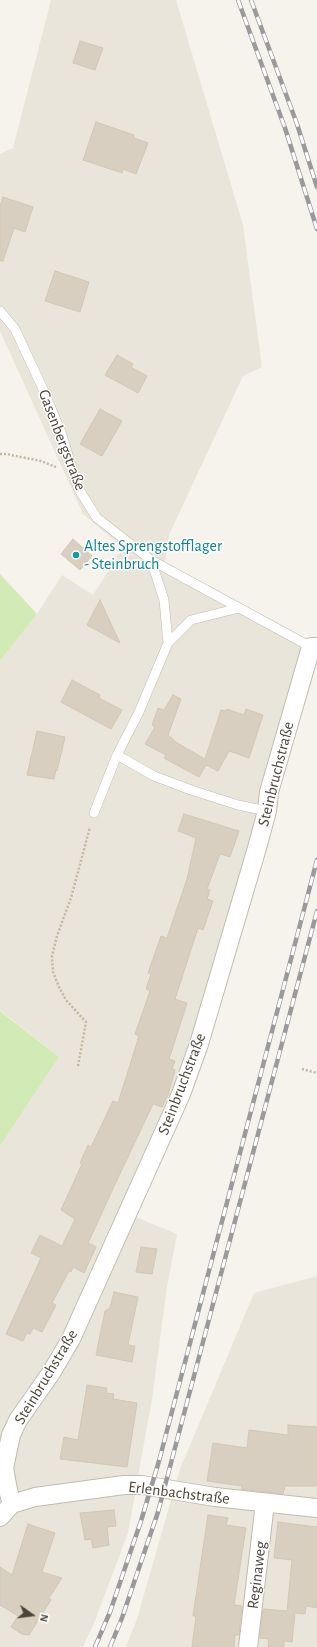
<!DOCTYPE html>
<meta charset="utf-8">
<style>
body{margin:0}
#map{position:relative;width:317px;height:1647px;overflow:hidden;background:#f6f3ec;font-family:"Alegreya Sans",sans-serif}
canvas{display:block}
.north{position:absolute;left:12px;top:1595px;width:40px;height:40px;-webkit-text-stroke:3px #fff;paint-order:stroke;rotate:104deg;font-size:11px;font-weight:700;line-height:16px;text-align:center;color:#4b4439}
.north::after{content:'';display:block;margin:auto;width:14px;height:18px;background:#4b4439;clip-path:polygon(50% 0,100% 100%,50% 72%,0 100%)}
</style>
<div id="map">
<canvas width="317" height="1647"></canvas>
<div class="north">N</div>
</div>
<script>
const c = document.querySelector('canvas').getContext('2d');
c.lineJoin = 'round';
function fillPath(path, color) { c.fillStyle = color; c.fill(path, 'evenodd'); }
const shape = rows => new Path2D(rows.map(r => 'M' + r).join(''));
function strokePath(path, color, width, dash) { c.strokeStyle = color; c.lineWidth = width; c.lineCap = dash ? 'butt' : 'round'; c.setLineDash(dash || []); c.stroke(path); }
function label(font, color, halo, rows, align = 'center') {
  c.font = font + ' "Alegreya Sans",sans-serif'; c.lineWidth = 3; c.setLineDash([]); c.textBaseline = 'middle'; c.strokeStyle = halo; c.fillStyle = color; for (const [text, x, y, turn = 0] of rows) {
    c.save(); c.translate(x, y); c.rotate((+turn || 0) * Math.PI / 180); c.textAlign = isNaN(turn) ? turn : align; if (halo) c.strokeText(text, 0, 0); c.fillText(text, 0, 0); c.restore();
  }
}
fillPath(shape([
 [51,0,176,0,243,225,262,367,243,376,169,535,164,570,309,649,195,1044,126,1213,177,1234,167,1287,152,1399,128,1533,95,1621,83,1647,0,1647,0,1146,59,1057,0,1010,0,661,37,614,62,575,93,595,123,548,83,514,0,331,0,154,13,148],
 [317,1276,317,1647,126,1647,137,1619,180,1469,254,1293]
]), '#eae5da');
fillPath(shape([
 [0,574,37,614,0,661],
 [0,1011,59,1057,0,1146]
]), '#d2eab5');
const building = shape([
 [80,41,103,48,95,70,73,63,80,41],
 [96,122,134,135,134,138,148,143,136,174,123,169,122,173,83,160,96,122],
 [3,197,33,207,25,232,14,228,3,261,0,261,0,206,3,197],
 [55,271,89,282,80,312,45,301,55,271],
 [117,355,133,364,131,367,147,376,138,393,105,375,117,355],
 [100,409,122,421,102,456,80,444,100,409],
 [73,539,92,556,80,570,61,554,73,539],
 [100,600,120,643,87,625,100,600],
 [72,680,100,695,99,698,122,710,111,729,61,702,72,680],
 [173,695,181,699,168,735,174,740,174,741,205,759,221,710,226,711,227,709,244,715,246,709,263,715,249,758,229,751,218,771,206,765,199,777,164,758,166,755,145,744,155,727,152,725,158,708,164,710,173,695],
 [37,731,65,737,57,771,56,770,54,779,27,775,37,731],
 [184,814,239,831,230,857,220,854,207,889,210,890,207,899,213,901,203,930,198,928,175,999,187,1003,169,1059,175,1061,172,1069,175,1070,168,1095,162,1107,153,1104,117,1180,88,1243,96,1247,84,1273,73,1267,71,1272,69,1271,52,1303,56,1305,42,1332,33,1328,30,1334,27,1333,23,1341,6,1334,41,1258,31,1253,40,1235,62,1246,75,1219,61,1210,82,1164,80,1163,88,1145,91,1147,113,1101,118,1103,139,1036,135,1034,150,991,146,989,151,974,148,973,161,936,167,938,187,879,196,838,178,831,184,814],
 [141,1247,157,1249,152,1274,136,1272,141,1247],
 [114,1292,138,1297,128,1345,135,1346,132,1362,96,1355,105,1311,110,1308,114,1292],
 [87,1385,107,1388,106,1393,114,1394,113,1399,137,1403,127,1467,60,1459,64,1437,78,1440,87,1385],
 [288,1425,317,1427,317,1486,285,1486,283,1494,241,1489,242,1486,207,1481,213,1443,247,1448,249,1430,288,1435,288,1425],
 [114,1510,116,1526,107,1527,109,1545,93,1548,91,1539,85,1540,80,1513,114,1510],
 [208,1515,228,1518,226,1525,246,1528,234,1605,242,1606,239,1635,235,1635,234,1647,192,1647,196,1616,193,1616,208,1515],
 [278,1522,317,1527,317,1608,306,1606,305,1614,295,1613,292,1642,284,1641,284,1647,268,1647,269,1639,260,1638,263,1609,287,1611,292,1560,274,1558,278,1522],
 [28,1524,55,1533,42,1572,62,1578,49,1598,51,1600,29,1635,22,1634,11,1627,18,1616,0,1605,0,1567,12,1575,28,1524]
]);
fillPath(building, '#d8cfc1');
strokePath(building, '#d3c7b4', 1);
const lane = shape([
 [0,311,15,329,43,389,61,432,78,488,97,518,151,560,311,647],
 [151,560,164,600,168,643],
 [117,755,154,776,191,790,238,805,267,811],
 [94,813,117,755,139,712,168,643,191,620,239,608]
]);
const street = shape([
 [12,1504,8,1490,4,1468,11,1435,18,1420,51,1373,71,1339,181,1094,199,1044,257,848,267,811,269,792,311,647,317,647],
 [0,1517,12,1504,35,1497,124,1485,142,1485,215,1497,317,1508],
 [248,1647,265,1503]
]);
strokePath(lane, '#c2bbae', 10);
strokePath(street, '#c2bbae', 20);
strokePath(shape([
 [0,454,6,454,41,461,56,467],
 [78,1066,86,1022,66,1000,59,987,53,972,52,956,57,936,71,898,90,827],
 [302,1069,317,1073]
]), '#c4b79f', 2.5, [2, 2]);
strokePath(lane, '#fff', 9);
strokePath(street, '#fff', 18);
const rail = shape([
 [238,0,285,128,317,229],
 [251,0,297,124,317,187],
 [95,1647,110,1612,141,1521,159,1461,317,860],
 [110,1647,122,1618,158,1512,317,911]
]);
strokePath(rail, '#9a9a9a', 4.5);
strokePath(rail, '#fff', 3, [9]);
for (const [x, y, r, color] of [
 [76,555,4,"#0f9aa8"]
]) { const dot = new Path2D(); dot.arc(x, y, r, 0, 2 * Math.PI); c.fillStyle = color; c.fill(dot); strokePath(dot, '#fff', 1.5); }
label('16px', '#4b4439', '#fff', [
 ["Gasenbergstraße",62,440,69],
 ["Steinbruchstraße",276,774,-76],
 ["Steinbruchstraße",182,1084,-69],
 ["Steinbruchstraße",46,1377,-59],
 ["Erlenbachstraße",179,1493,7],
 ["Reginaweg",257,1575,-83]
]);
label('16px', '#0d838f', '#fff', [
 ["Altes Sprengstofflager",84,546],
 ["- Steinbruch",84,564]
], 'left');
</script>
